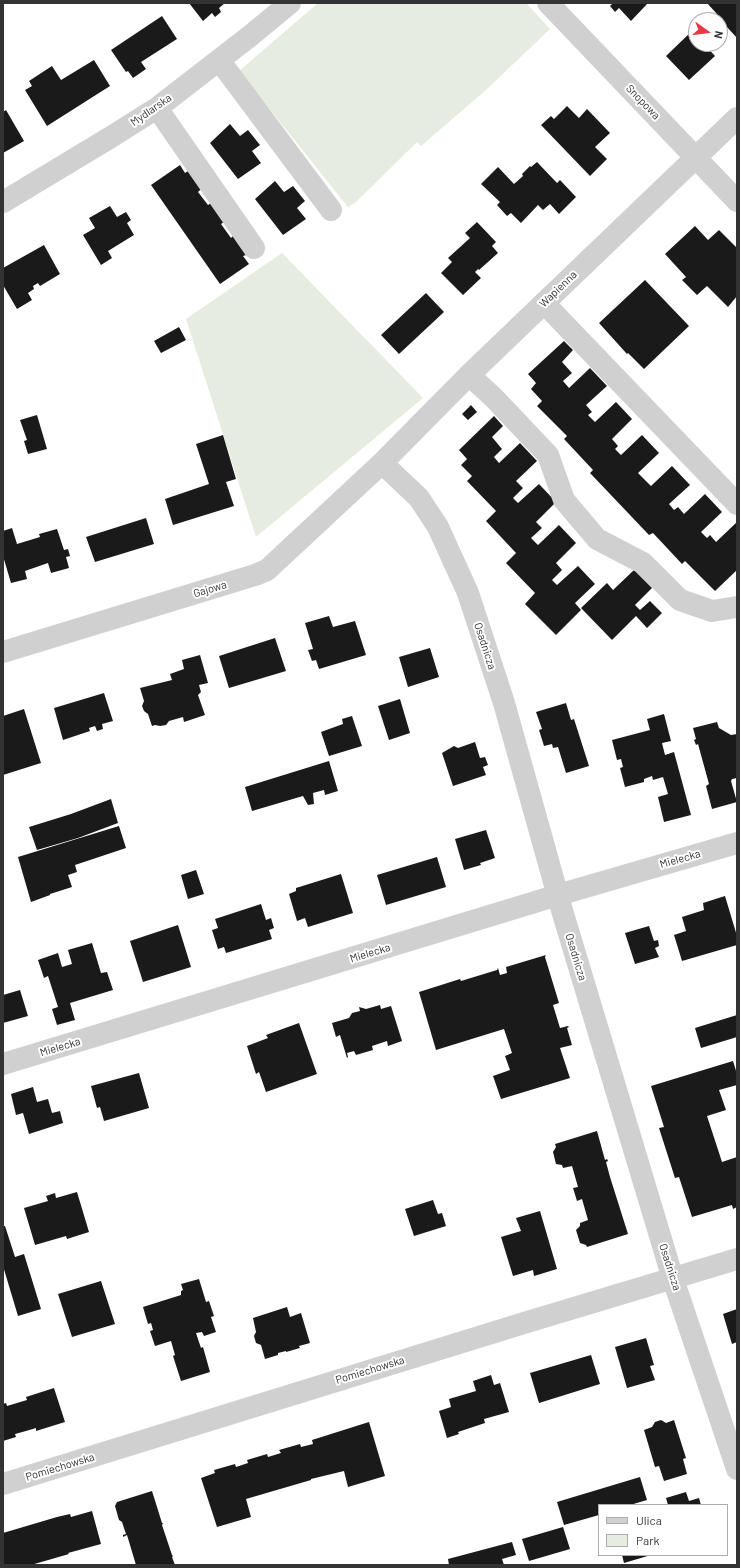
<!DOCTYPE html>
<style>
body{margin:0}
#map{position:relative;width:740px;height:1568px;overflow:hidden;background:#fff;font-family:Barlow,sans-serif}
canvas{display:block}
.frame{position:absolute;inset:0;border:4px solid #333;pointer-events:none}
.legend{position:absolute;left:598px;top:1504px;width:130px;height:52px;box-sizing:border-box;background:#fff;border:1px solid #adadad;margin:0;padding:5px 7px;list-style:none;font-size:12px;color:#333}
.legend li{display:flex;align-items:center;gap:8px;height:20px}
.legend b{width:20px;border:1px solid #adadad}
.north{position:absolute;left:688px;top:12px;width:40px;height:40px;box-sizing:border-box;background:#fff;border:1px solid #adadad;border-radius:50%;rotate:104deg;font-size:11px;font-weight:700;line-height:16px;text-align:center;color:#333}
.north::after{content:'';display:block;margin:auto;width:14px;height:18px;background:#e63946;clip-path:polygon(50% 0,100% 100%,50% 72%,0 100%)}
</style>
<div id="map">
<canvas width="740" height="1568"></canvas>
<div class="frame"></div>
<ul class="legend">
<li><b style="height:5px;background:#d0d0d0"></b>Ulica</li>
<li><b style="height:11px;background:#e6ecdf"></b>Park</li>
</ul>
<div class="north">N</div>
</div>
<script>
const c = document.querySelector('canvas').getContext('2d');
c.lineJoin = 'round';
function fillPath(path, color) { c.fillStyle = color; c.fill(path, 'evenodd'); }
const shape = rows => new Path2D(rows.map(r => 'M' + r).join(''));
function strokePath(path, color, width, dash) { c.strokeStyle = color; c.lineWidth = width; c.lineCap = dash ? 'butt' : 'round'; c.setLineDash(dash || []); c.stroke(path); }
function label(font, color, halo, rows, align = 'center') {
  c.font = font + ' Barlow,sans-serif'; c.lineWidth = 4; c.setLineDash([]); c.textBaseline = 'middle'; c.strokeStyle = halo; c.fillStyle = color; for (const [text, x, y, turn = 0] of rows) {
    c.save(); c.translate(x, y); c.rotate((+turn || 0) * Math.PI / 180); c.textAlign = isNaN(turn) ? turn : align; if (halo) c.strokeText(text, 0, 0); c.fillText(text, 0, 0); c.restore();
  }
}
fillPath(shape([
 [318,3,526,3,550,29,487,89,421,146,417,142,356,202,348,207,239,71],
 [282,253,423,398,256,537,186,319]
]), '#e6ecdf');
fillPath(shape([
 [189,3,225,3,219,8,221,12,215,17,212,13,203,21],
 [613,3,648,3,631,21,619,8,615,12,610,6],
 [707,3,737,3,737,38,716,15,717,14],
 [162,16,177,39,141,62,146,69,133,78,128,71,126,72,111,50],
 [692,31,696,35,696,44,704,44,715,56,689,80,666,56],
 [94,60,110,86,47,126,25,90,32,86,29,81,52,66,61,80],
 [567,106,579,118,587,109,610,133,595,147,607,159,590,176,541,125,551,116,554,119],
 [6,110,24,141,3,153,3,112],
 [230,124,240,136,248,130,260,145,252,151,261,163,238,179,210,143],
 [537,162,557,183,560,180,576,197,559,214,550,204,543,210,538,205,521,223,511,213,507,216,497,205,500,202,481,184,498,167,514,184,523,176,522,174,530,166,531,167],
 [180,165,185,173,188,171,201,189,198,192,208,205,211,203,224,222,221,224,231,238,233,236,246,255,243,256,249,264,220,284,151,185],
 [275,181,284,192,293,186,305,201,297,208,306,219,283,235,255,199],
 [110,206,117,217,126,212,131,220,127,223,134,235,108,251,112,258,101,265,83,235,95,228,89,218],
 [477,222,496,242,492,246,498,253,479,270,478,269,475,272,481,278,463,295,441,273,452,262,448,258,470,238,465,233],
 [695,226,708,240,719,230,737,248,737,296,728,307,707,286,697,295,682,280,686,277,665,254],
 [44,245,60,274,40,286,38,283,33,286,34,289,28,293,32,300,17,309,3,285,3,268],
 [645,280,689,326,644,369,628,353,627,354,599,323],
 [426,293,444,312,399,354,381,335],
 [179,327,186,340,161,353,154,341],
 [564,341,573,350,562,362,572,373,563,381,569,388,590,368,607,386,586,405,592,412,588,415,595,422,616,402,632,419,612,439,618,446,615,449,621,455,642,435,659,453,638,473,651,486,672,466,690,485,669,504,674,510,678,507,684,514,705,494,722,512,701,532,707,538,710,535,716,542,737,522,737,570,715,591,685,561,682,564,653,533,649,535,590,473,593,470,564,439,567,436,537,406,542,401,531,389,536,383,528,374],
 [471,405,477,412,468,420,462,414],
 [37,415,47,449,28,454,24,441,27,440,20,420],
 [494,416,503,426,492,437,502,449,494,457,499,463,520,443,537,461,516,481,523,488,513,498,518,503,539,484,556,502,536,522,542,528,531,538,538,545,559,525,576,543,556,563,562,570,552,580,557,585,578,566,595,584,575,603,581,610,556,635,525,604,535,593,506,563,516,553,486,521,496,511,467,481,472,476,461,465,467,459,459,450],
 [223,435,236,479,226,482,234,506,173,525,165,499,209,484,196,444],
 [146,518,154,544,95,562,86,537],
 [12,528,17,544,40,537,39,534,57,529,64,550,68,549,70,556,66,557,69,568,51,573,48,563,25,571,27,579,11,583,3,556,3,531],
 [634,570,652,588,635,605,640,610,650,601,662,613,647,628,636,616,612,640,581,608,607,583,613,590],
 [329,616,333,627,355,621,366,655,319,669,316,660,312,661,308,650,313,649,305,623],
 [275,638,286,671,229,688,219,656],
 [430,648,439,677,408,687,399,657],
 [200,655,208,683,199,685,201,692,198,695,205,715,184,722,183,717,169,721,166,725,160,726,155,725,152,726,148,714,144,711,142,706,144,701,140,688,172,680,170,674,184,669,182,660],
 [104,693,113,721,102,724,103,729,97,731,95,726,89,728,90,731,63,740,54,708],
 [400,699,410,733,389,740,378,706],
 [566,703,571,720,574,719,589,766,566,773,558,747,553,748,552,744,544,746,539,730,542,729,536,712],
 [24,709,41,763,3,775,3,716],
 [664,714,671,741,662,743,665,755,674,752,691,815,664,822,658,797,668,794,663,777,653,780,652,776,644,779,644,782,625,787,620,768,623,767,621,759,617,760,612,740,650,730,647,719],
 [352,716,362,746,329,756,321,732,343,724,342,719],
 [717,722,719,728,731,735,737,734,737,778,732,779,731,781,737,802,712,809,706,786,709,784,698,744,696,745,694,740,696,739,693,728],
 [475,742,480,758,485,757,488,765,483,767,486,775,453,786,442,753,454,746,458,748],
 [329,761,338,791,325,795,324,790,313,793,314,804,308,805,303,796,252,811,245,787],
 [111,799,118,823,78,838,37,850,29,827,71,814],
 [119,826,126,848,75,865,77,872,68,875,72,887,50,894,50,895,31,902,18,857],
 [486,830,495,858,480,863,481,865,464,870,455,839],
 [437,857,446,887,386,905,377,875],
 [196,870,204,894,188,899,181,875],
 [341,874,353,913,308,927,305,918,297,921,289,894,296,891,296,888],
 [725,896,737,936,737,945,682,961,674,935,686,931,682,917,704,910,703,903],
 [261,904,266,920,271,918,274,928,269,930,272,939,226,953,224,947,218,949,212,930,218,928,215,919],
 [178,925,191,967,143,982,130,941],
 [649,926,654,941,658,940,659,946,655,948,659,957,635,964,625,933],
 [92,943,101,973,107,972,113,990,70,1003,75,1020,57,1025,52,1009,58,1007,48,976,44,978,38,960,58,953,62,967,72,964,68,950],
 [546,955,545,957,559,1003,553,1005,560,1028,568,1026,569,1027,567,1028,572,1045,560,1048,570,1078,501,1099,493,1076,510,1070,505,1056,512,1053,504,1029,436,1050,419,992,460,979,461,981,497,970,498,968,500,975,507,973,506,967],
 [20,990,28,1016,3,1023,3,995],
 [380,1005,381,1009,391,1006,402,1041,388,1046,387,1041,372,1046,373,1050,356,1055,354,1051,347,1053,348,1057,347,1058,340,1035,336,1037,332,1023,349,1018,352,1013,360,1011,359,1007,366,1009],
 [737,1015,737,1037,701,1048,695,1028],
 [299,1023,317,1074,266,1092,259,1072,256,1074,247,1046,268,1038,266,1035],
 [733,1061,737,1074,737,1085,719,1090,726,1110,707,1116,722,1162,737,1157,737,1207,733,1209,732,1205,692,1217,679,1177,675,1178,659,1128,664,1127,651,1086],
 [139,1073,149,1108,104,1121,100,1107,97,1108,91,1086],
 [33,1087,37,1102,48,1099,52,1113,60,1111,63,1123,29,1134,23,1113,16,1115,11,1094],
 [597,1131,605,1160,607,1159,608,1161,606,1162,610,1177,628,1234,587,1247,586,1245,580,1243,576,1230,580,1226,580,1223,588,1220,582,1199,577,1201,573,1188,578,1187,572,1166,563,1168,562,1165,556,1164,553,1152,556,1147,555,1144],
 [77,1192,89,1232,67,1239,66,1236,35,1245,24,1208,48,1201,46,1196,55,1193,56,1198],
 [433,1200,438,1214,442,1213,446,1226,414,1236,405,1209],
 [540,1211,557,1269,534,1276,533,1270,513,1276,501,1237,521,1231,516,1218],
 [3,1226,5,1226,15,1257,24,1254,41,1309,18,1316,3,1266],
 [199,1279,206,1302,209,1301,214,1316,211,1317,216,1332,204,1336,202,1332,196,1333,201,1348,203,1347,210,1372,181,1381,173,1356,175,1355,171,1341,155,1346,150,1331,153,1330,151,1323,148,1324,143,1307,181,1295,181,1291,183,1290,181,1284],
 [101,1281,115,1324,72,1337,58,1294],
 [287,1307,290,1317,301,1313,310,1343,299,1346,300,1348,286,1352,286,1351,278,1353,278,1355,265,1359,261,1345,256,1343,254,1336,256,1332,253,1318],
 [737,1309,737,1342,732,1344,723,1314],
 [646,1338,654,1365,650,1366,655,1380,627,1388,615,1347],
 [591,1355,600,1384,539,1403,530,1373],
 [491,1375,494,1385,500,1383,509,1412,484,1419,485,1423,458,1432,459,1434,447,1438,439,1411,451,1407,449,1399,476,1391,473,1381],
 [54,1388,65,1422,36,1431,36,1428,26,1431,15,1434,16,1437,3,1441,3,1404,6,1403,7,1406,27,1400,26,1397],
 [661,1420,666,1423,674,1420,686,1458,683,1459,687,1474,664,1481,659,1466,655,1467,644,1430,652,1427,655,1422],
 [369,1422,385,1476,348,1487,344,1471,311,1479,311,1480,246,1499,251,1517,217,1527,201,1478,215,1473,214,1470,235,1464,236,1467,248,1463,247,1460,267,1454,268,1457,281,1453,279,1450,300,1444,301,1447,313,1444,312,1440],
 [640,1477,647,1500,630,1505,599,1505,599,1515,564,1525,557,1502],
 [152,1491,162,1523,163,1523,162,1525,172,1555,173,1556,172,1557,175,1565,136,1565,127,1535,123,1537,123,1535,126,1534,122,1522,119,1520,115,1506,117,1502],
 [686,1492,689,1501,699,1498,701,1505,668,1505,666,1498],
 [92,1511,101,1544,68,1553,69,1554,31,1565,3,1565,3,1533,57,1517,70,1514,71,1517],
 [563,1527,570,1549,529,1561,522,1539],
 [512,1542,516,1555,502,1559,504,1565,449,1565,448,1559],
 [622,1555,651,1555,624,1563]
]), '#1a1a1a');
strokePath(shape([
 [548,3,737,201],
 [219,60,331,210],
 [157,108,254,248],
 [3,202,111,137,157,108,250,36,290,3],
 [544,303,737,504],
 [469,375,494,398,548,455,564,500,597,539,643,563,680,600,712,611,737,607],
 [382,463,419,498,438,527,468,593,504,703,561,907,673,1279,737,1469],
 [3,652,255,575,267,570,382,463,469,375,737,118],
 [3,1064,558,895,737,843],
 [3,1484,524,1323,737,1259]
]), '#d0d0d0', 22);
label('11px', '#333', '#fff', [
 ["Snopowa",643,102,46],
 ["Mydlarska",151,110,-35],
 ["Wapienna",558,289,-44],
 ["Gajowa",210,589,-17],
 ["Osadnicza",485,646,72],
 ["Mielecka",680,859,-16],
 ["Mielecka",370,953,-17],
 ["Osadnicza",576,957,73],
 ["Mielecka",60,1047,-17],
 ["Osadnicza",670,1267,72],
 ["Pomiechowska",370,1370,-17],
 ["Pomiechowska",60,1467,-17]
]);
</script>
